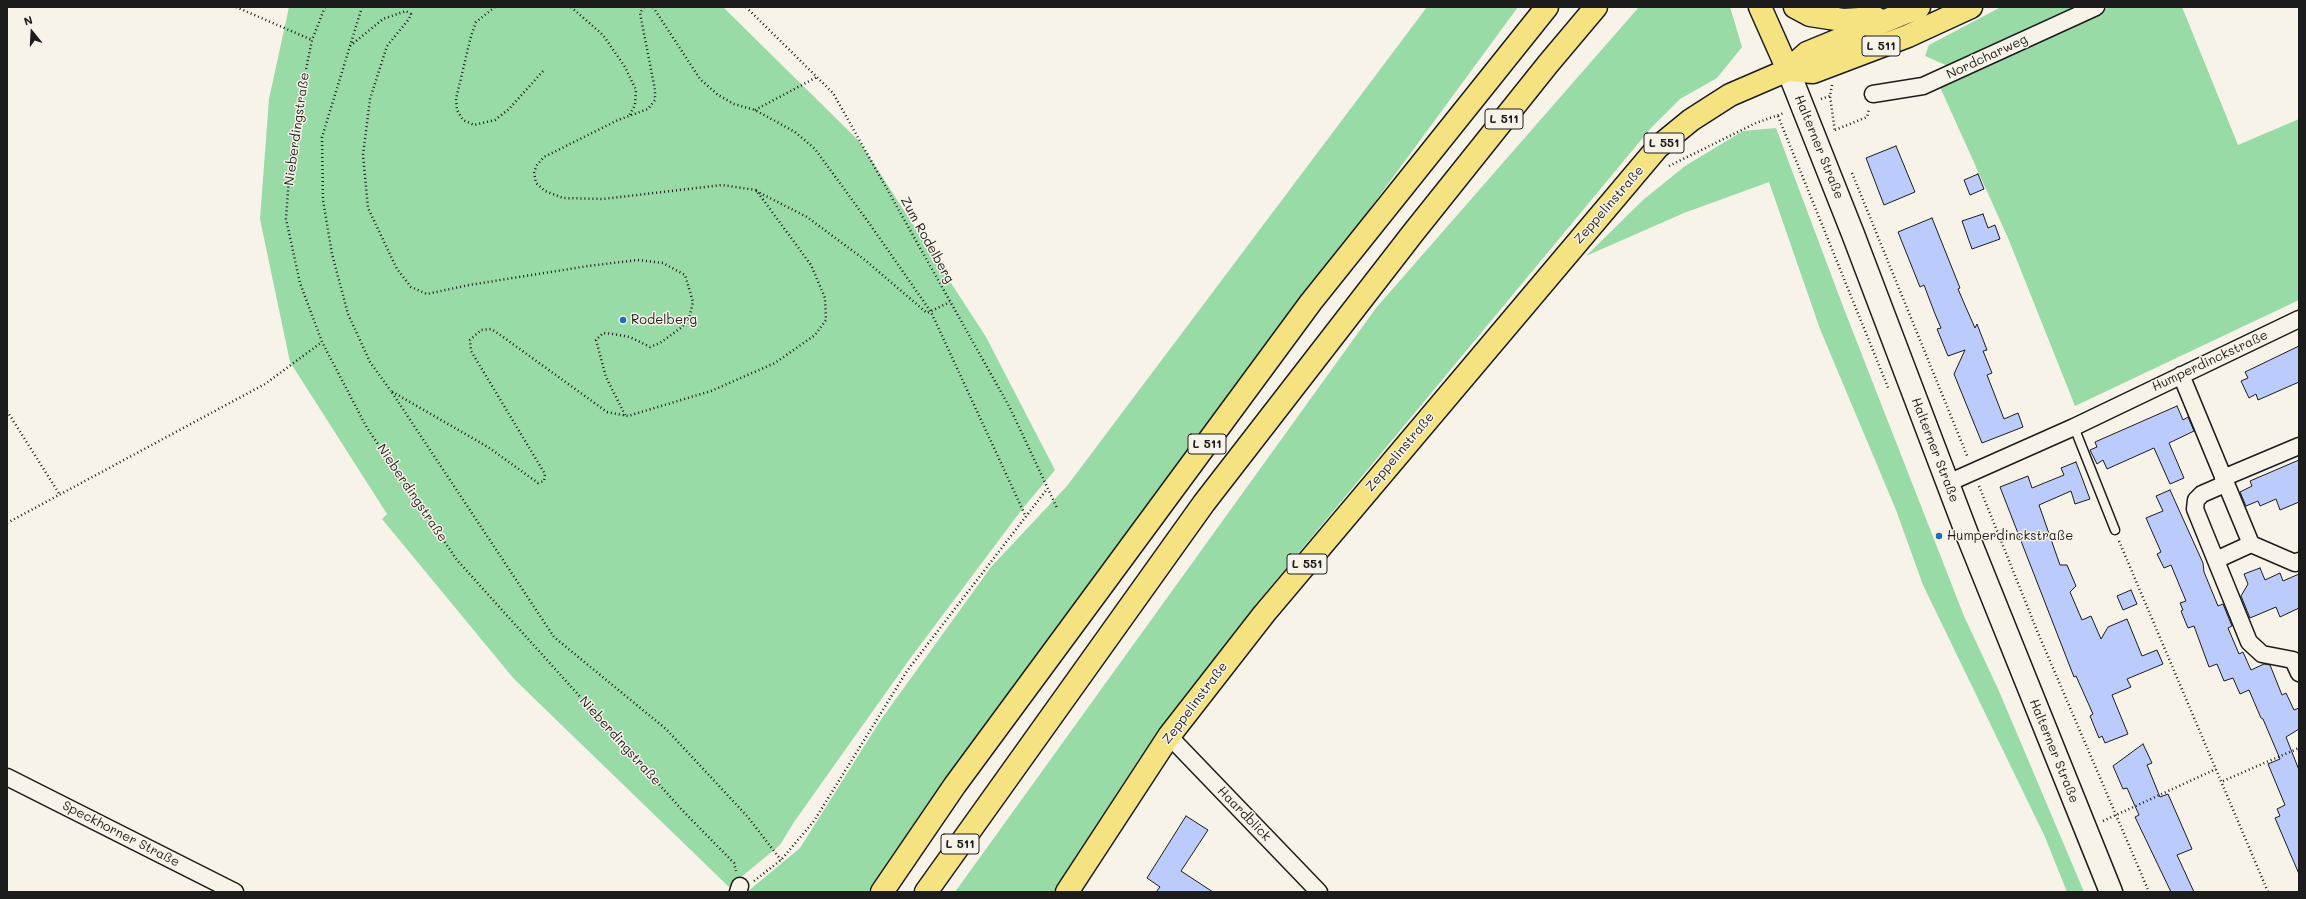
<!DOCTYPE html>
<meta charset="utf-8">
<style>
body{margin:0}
#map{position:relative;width:2306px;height:899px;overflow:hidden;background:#f7f3e8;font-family:Mali,sans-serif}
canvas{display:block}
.frame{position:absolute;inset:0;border:8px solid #1c1c1c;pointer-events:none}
.north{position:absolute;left:12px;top:12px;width:40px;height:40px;-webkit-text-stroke:3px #f7f3e8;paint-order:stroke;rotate:342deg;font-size:11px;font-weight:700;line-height:16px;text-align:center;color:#1c1c1c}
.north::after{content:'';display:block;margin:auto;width:14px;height:18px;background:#1c1c1c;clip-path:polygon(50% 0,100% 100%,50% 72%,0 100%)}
</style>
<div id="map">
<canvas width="2306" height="899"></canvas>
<div class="frame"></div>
<div class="north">N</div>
</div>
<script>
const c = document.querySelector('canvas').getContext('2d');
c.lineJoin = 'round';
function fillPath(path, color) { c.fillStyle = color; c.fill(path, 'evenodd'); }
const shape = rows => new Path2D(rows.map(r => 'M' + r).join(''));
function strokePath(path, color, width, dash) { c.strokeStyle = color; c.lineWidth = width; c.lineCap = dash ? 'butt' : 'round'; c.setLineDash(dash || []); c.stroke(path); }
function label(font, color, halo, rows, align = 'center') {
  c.font = font + ' Mali,sans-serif'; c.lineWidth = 3; c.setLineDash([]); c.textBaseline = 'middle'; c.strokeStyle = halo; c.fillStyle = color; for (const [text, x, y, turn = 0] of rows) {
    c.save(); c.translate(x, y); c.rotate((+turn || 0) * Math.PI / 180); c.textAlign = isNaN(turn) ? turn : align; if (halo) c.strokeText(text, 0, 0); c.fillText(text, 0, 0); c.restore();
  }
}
fillPath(shape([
 [289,7,723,7,859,141,986,337,1055,470,1023,508,909,660,794,822,780,845,729,887,514,679,382,519,387,514,290,362,260,219,269,99],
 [1427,7,1518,7,868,892,747,892,800,848,880,721,991,567,1067,486],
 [1639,7,1730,7,1742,47,1717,78,1680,99,1651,128,1257,603,1139,759,1053,892,955,892,1376,308],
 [2001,7,2104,7,2105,9,2110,7,2182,7,2238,145,2299,119,2299,300,2075,406,2008,238,1940,87,1948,66,1925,56,1929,45],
 [1776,128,1844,309,1964,616,1999,691,2084,892,2067,892,2045,837,1923,585,1896,510,1820,329,1769,182,1684,213,1586,256,1643,200,1685,166,1743,131]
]), '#98dba6');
const building = shape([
 [1896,146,1915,192,1884,205,1866,158,1896,146],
 [1978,174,1984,189,1970,195,1964,180,1978,174],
 [1983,214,1988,228,1995,225,2000,239,1972,249,1962,221,1983,214],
 [1932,218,1960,288,1958,289,1964,303,1975,328,1977,324,1987,350,1983,351,1992,373,1987,375,2004,419,2018,413,2023,427,1982,443,1954,374,1965,350,1948,356,1937,329,1941,328,1935,314,1924,285,1920,287,1898,232,1932,218],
 [2299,346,2299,382,2258,400,2256,394,2249,398,2241,381,2248,378,2245,372,2299,346],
 [2177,406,2183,420,2188,417,2194,431,2169,443,2184,478,2170,484,2154,448,2107,469,2103,460,2097,464,2090,450,2097,447,2095,442,2177,406],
 [2299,460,2299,502,2280,510,2276,499,2260,506,2258,501,2246,506,2240,492,2252,486,2250,481,2299,460],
 [2076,462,2090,499,2075,504,2071,491,2039,505,2060,565,2067,565,2076,586,2070,592,2082,620,2091,616,2101,639,2108,627,2127,619,2142,656,2157,650,2163,664,2127,679,2131,687,2112,695,2128,734,2105,743,2102,736,2099,738,2090,716,2093,714,2076,676,2074,677,2000,487,2028,476,2032,488,2064,475,2061,468,2076,462],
 [2170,490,2203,563,2204,572,2218,606,2223,604,2232,626,2228,628,2239,654,2243,652,2251,670,2264,664,2270,665,2282,695,2286,693,2294,710,2299,708,2299,729,2286,737,2299,770,2299,874,2275,818,2280,816,2277,809,2285,805,2268,764,2280,759,2263,719,2261,718,2249,690,2240,694,2233,678,2224,681,2217,664,2209,667,2194,626,2188,628,2181,611,2183,610,2180,603,2186,601,2171,565,2164,568,2157,554,2161,552,2146,518,2163,511,2156,496,2170,490],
 [2260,568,2265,580,2280,573,2283,581,2299,574,2299,608,2280,617,2276,607,2250,618,2241,596,2248,584,2244,574,2260,568],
 [2131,590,2137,604,2123,610,2117,596,2131,590],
 [2143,744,2152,763,2147,765,2160,797,2168,794,2192,849,2177,855,2194,892,2171,892,2135,817,2139,815,2127,788,2123,789,2113,766,2143,744],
 [1186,816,1208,830,1181,871,1213,892,1156,892,1160,887,1147,878,1186,816]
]);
fillPath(building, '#bbccfc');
strokePath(building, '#1c1c1c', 1);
const service = shape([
 [2074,427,2115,530]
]);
const minor = shape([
 [1873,94,1923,86,2096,7],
 [2181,375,2251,544,2295,563,2299,561],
 [2223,478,2299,446],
 [1948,483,2074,427,2299,319],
 [2225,484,2202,494,2196,500,2195,509,2249,642,2262,654,2293,660,2299,673],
 [2216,560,2251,544],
 [1169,736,1319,892],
 [7,777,235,892],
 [738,892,740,886]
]);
const secondary = shape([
 [1788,70,1853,234,1967,534,2111,892]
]);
const primary = shape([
 [1067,892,1169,736,1264,614,1658,147,1691,120,1730,95,1788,70,1760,7]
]);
const trunk = shape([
 [1795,7,1810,15,1843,20,1876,18],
 [1788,70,1813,72,1908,36,1971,7],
 [1788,70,1807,53,1919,7],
 [882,892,955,785,1311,302,1547,7],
 [926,892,1204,503,1413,233,1548,64,1596,7]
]);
strokePath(service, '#1c1c1c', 11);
strokePath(minor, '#1c1c1c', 19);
strokePath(secondary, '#1c1c1c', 25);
strokePath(primary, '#1c1c1c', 25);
strokePath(trunk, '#1c1c1c', 25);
strokePath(shape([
 [236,7,312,40],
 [325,7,312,40,299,104,290,163,286,219,300,283,322,342,367,428,457,560,683,811,734,863,736,871],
 [362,7,322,137,323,200,332,254,348,314,370,362,391,391],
 [495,7,476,22,471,36,456,99,457,110,463,120,474,125,495,120,509,109,544,70],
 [571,7,603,35,625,67,636,90,635,105,629,116],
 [644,7,640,13,655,90,655,100,648,109,618,120,544,157,537,165,534,172,536,183,545,191,563,198,603,199,722,185,756,190,811,265,825,298,826,320,815,335,775,363,711,391,628,416,607,412,499,334,491,329,481,330,470,340,471,351,545,474,544,481,538,483,488,447,391,391,554,637,666,729,747,816,781,860],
 [653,7,700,79,718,95,734,104,755,110,795,132,815,149,869,223,931,312,1026,517],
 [746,7,833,93,1010,408,1057,508],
 [350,46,383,19,406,11,411,14,409,19,387,46,370,99,363,155,368,208,397,269,411,287,427,294,469,285,588,266,638,260,663,263,685,275,693,302,689,319,682,327,660,343,650,347,630,337,613,334,603,333,596,340,606,377,625,415],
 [1832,85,1830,96,1835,132],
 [1821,99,1830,96],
 [755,110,817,77],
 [1778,116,1889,390],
 [1835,130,1867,117,1869,109],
 [1669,166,1756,123,1784,113],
 [1852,173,1968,458],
 [756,191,807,217,865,260,927,313,950,302],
 [7,411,60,495],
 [1979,486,2038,633,2149,892],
 [7,523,265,384,322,342],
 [2119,541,2268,892],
 [2223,781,2299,748],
 [2103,821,2216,769],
 [754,881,781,860,814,821,907,671,1047,489]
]), '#1c1c1c', 2.5, [1, 3]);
strokePath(service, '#f7f3e8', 8);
strokePath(minor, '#f7f3e8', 16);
strokePath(secondary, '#f7f3e8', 22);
strokePath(primary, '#f5e382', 22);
strokePath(trunk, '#f5e382', 22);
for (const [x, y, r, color] of [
 [623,320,4,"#1f6fb2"],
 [1939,536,4,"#1f6fb2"]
]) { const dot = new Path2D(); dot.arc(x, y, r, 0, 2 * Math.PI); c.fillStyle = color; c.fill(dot); strokePath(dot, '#f7f3e8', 1.5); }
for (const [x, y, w] of [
 [1881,46,38],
 [1504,119,38],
 [1664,143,40],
 [1207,444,38],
 [1307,564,40],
 [960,844,38]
]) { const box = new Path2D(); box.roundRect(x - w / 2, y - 10, w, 20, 3); c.fillStyle = '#f7f3e8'; c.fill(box); strokePath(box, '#1c1c1c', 1); }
label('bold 12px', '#1c1c1c', null, [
 ["L 511",1881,46],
 ["L 511",1504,119],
 ["L 551",1664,143],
 ["L 511",1207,444],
 ["L 551",1307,564],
 ["L 511",960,844]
]);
label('13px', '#1c1c1c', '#f7f3e8', [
 ["Nordcharweg",1987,57,-25],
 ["Nieberdingstraße",297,129,-82],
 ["Halterner Straße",1819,147,68],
 ["Zeppelinstraße",1609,205,-49],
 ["Zum Rodelberg",927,240,61],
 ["Humperdinckstraße",2210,361,-25],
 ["Halterner Straße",1935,450,69],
 ["Zeppelinstraße",1400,452,-50],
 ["Nieberdingstraße",412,493,56],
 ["Zeppelinstraße",1195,703,-53],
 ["Nieberdingstraße",620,741,48],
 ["Halterner Straße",2054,751,68],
 ["Haardblick",1244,814,46],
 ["Speckhorner Straße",121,834,27]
]);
label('13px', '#1c1c1c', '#f7f3e8', [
 ["Rodelberg",631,320],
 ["Humperdinckstraße",1947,536]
], 'left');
</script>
